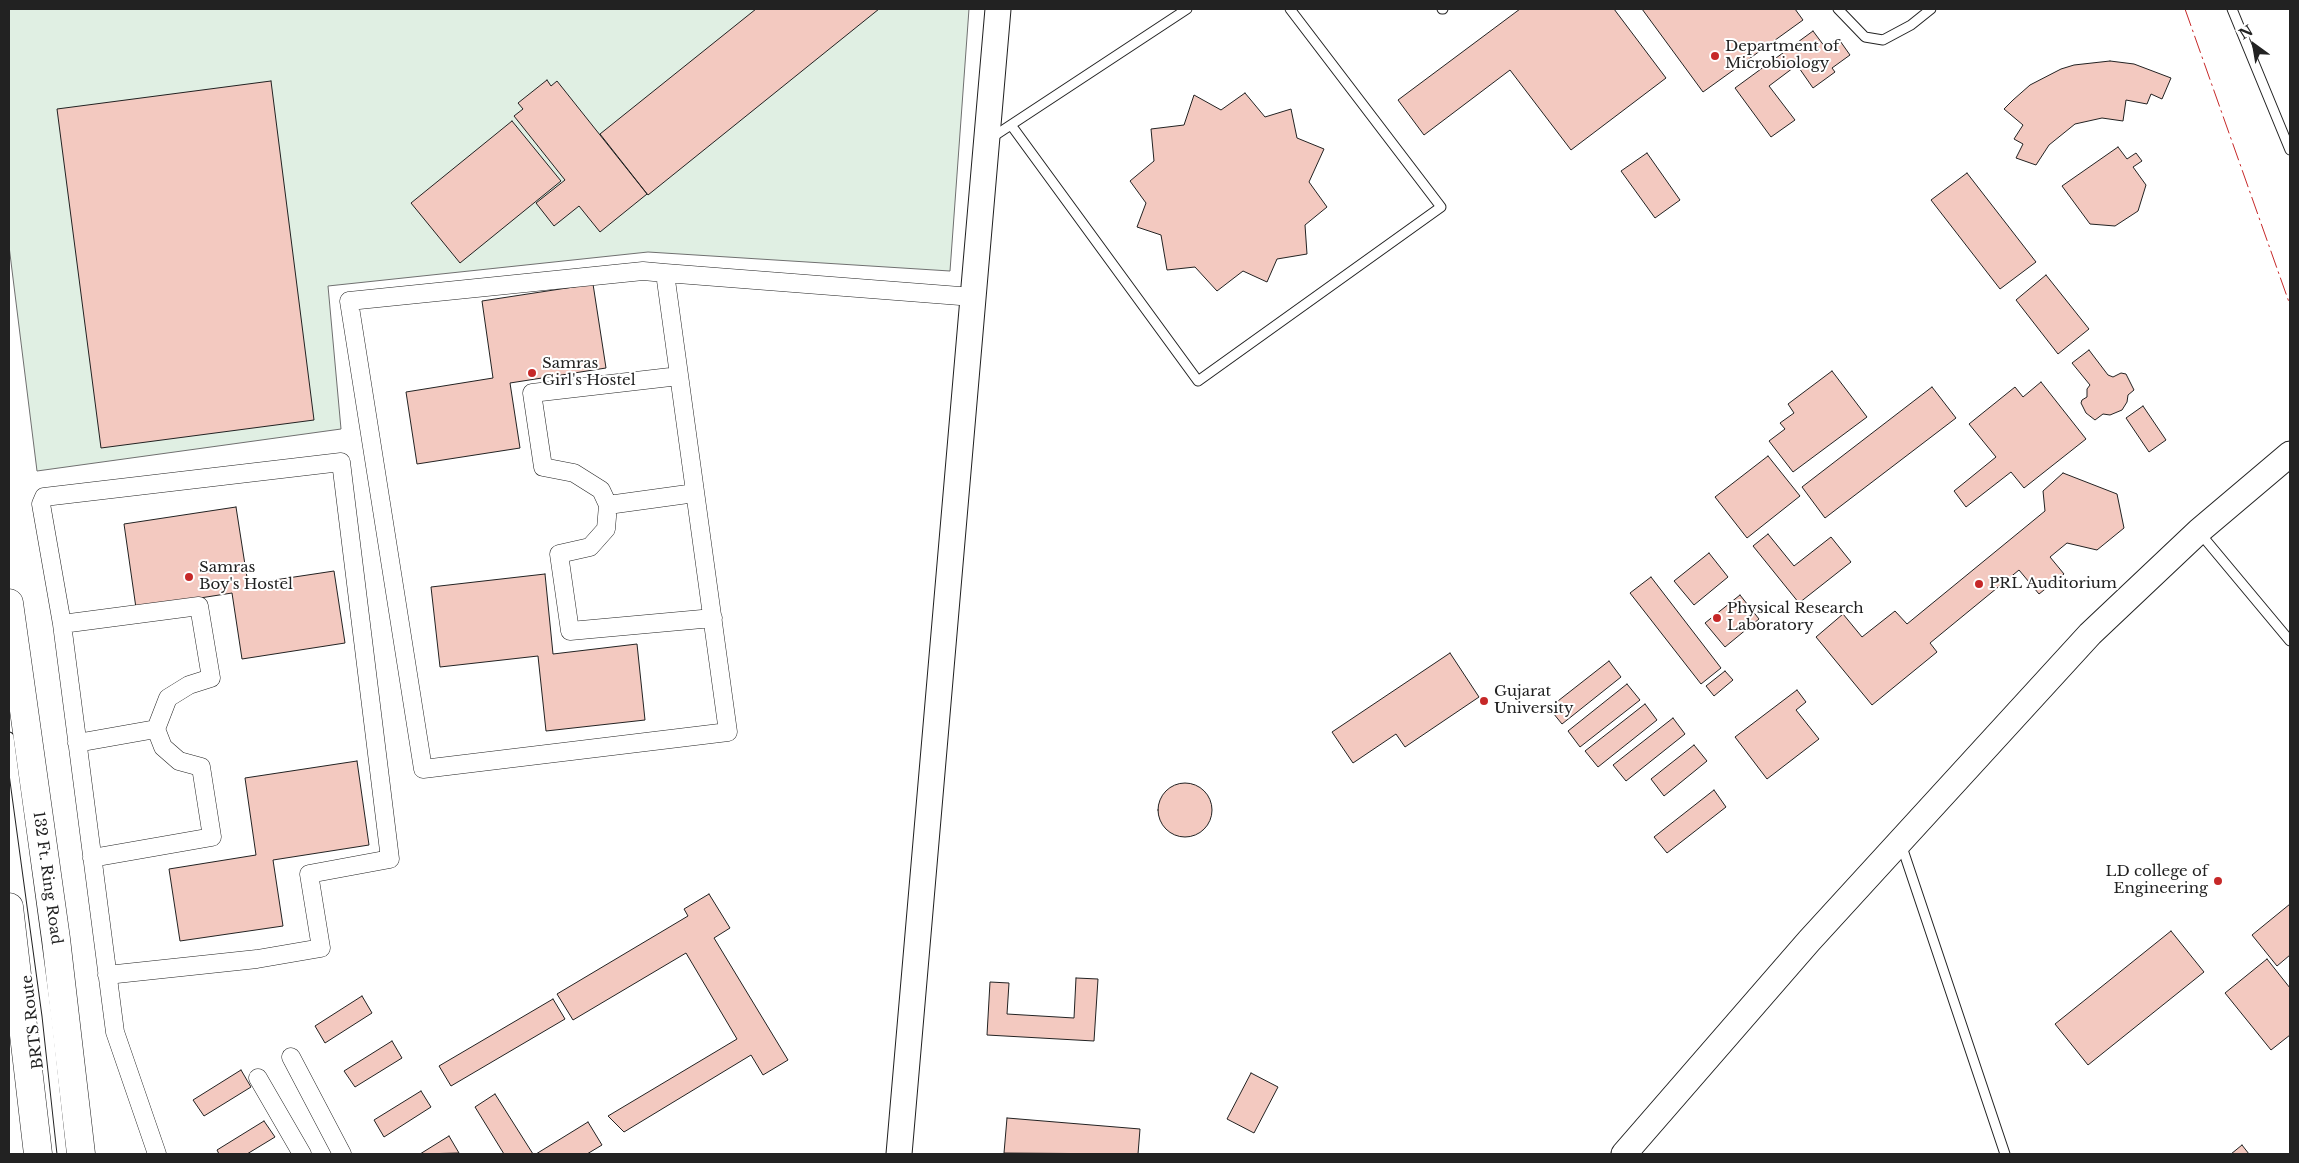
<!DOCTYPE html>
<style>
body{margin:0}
#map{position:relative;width:2299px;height:1163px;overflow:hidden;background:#fff;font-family:"Libre Baskerville",serif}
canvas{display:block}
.frame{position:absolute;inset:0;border:10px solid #222;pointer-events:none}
.north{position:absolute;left:2229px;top:20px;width:50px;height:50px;-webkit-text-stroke:4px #fff;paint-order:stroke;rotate:328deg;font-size:14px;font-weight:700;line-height:20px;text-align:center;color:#222}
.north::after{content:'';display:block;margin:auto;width:18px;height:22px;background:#222;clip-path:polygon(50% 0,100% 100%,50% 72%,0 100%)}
</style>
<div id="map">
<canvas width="2299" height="1163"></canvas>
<div class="frame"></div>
<div class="north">N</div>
</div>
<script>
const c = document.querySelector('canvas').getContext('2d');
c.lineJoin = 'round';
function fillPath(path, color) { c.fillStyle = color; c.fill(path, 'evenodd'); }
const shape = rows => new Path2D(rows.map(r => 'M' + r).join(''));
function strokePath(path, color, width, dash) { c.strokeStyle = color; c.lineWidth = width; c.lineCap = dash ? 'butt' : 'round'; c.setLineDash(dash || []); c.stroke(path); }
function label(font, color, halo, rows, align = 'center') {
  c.font = font + ' "Libre Baskerville",serif'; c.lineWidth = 4; c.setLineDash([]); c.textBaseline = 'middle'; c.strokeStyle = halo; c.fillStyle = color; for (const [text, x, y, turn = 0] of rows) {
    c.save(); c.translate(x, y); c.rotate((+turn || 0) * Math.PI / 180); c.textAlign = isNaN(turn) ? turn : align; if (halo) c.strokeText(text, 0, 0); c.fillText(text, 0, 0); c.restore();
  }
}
const green = shape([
 [9,9,969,9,950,271,648,252,328,286,341,429,37,471,9,246,9,9]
]);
fillPath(green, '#e0efe3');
strokePath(green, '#6f6f6f', 1);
const building = shape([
 [756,9,879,9,648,195,600,134,756,9],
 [1520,9,1614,9,1666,78,1571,150,1510,70,1424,135,1398,100,1520,9],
 [1642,9,1795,9,1803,20,1703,92,1642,9],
 [1813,31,1825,47,1838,38,1850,55,1832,68,1835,72,1813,88,1797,65,1769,86,1795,120,1771,137,1735,88,1813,31],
 [2110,61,2134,64,2171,78,2162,99,2151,94,2147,104,2126,100,2123,121,2102,118,2075,124,2049,145,2036,165,2016,158,2023,144,2014,139,2023,125,2004,109,2013,100,2030,85,2061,69,2074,65,2110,61],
 [547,80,551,86,557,81,647,194,600,232,579,206,554,226,536,203,565,180,514,116,523,109,518,103,547,80],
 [271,81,314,420,101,448,57,109,271,81],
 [1245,93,1265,117,1291,109,1297,138,1324,149,1309,182,1327,207,1305,225,1307,254,1277,259,1267,282,1243,271,1217,291,1195,267,1167,270,1161,235,1137,227,1146,203,1130,181,1154,161,1151,129,1184,125,1194,95,1221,110,1245,93],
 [512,121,561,181,460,263,411,203,512,121],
 [2118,147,2127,159,2136,153,2142,161,2133,167,2146,185,2138,211,2115,226,2090,224,2062,186,2118,147],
 [1647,153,1680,200,1655,218,1621,171,1647,153],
 [1967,173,2036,262,2000,289,1931,200,1967,173],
 [2046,275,2089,329,2058,354,2016,300,2046,275],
 [593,284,606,368,510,383,520,448,417,464,406,392,493,378,482,301,593,284],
 [2089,350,2108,375,2113,377,2121,373,2126,374,2134,390,2128,395,2127,402,2122,410,2110,415,2103,414,2095,420,2086,413,2081,403,2082,400,2087,397,2087,389,2090,385,2072,363,2089,350],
 [1832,371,1867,417,1793,472,1769,441,1785,429,1780,423,1794,413,1788,404,1832,371],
 [2041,382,2086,439,2024,488,2011,472,1966,507,1954,491,1996,457,1969,424,2015,387,2023,397,2041,382],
 [1932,387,1956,418,1825,518,1802,487,1932,387],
 [2143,406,2166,440,2149,452,2126,418,2143,406],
 [1768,456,1800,496,1747,538,1715,497,1768,456],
 [2063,473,2117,494,2124,528,2097,550,2067,543,2050,557,2064,574,2039,594,2019,570,1930,643,1937,652,1872,705,1816,637,1843,614,1862,637,1895,611,1907,624,2045,511,2043,491,2063,473],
 [236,507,248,584,334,571,345,643,242,659,232,593,136,608,124,524,236,507],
 [1768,534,1794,566,1831,537,1851,562,1799,603,1753,546,1768,534],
 [1709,553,1728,577,1694,605,1674,581,1709,553],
 [545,574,553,654,637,644,645,720,546,731,538,656,440,667,431,587,545,574],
 [1651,577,1721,668,1701,684,1630,593,1651,577],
 [1740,595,1759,619,1725,647,1705,623,1740,595],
 [1450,653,1479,697,1405,747,1396,734,1353,763,1332,732,1450,653],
 [1609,661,1621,677,1562,724,1549,708,1609,661],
 [1725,671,1733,680,1714,696,1706,686,1725,671],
 [1627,684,1640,700,1580,747,1568,731,1627,684],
 [1797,690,1806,702,1796,710,1819,739,1767,779,1735,737,1797,690],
 [1645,704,1657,720,1598,767,1585,751,1645,704],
 [1673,718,1685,734,1626,781,1613,765,1673,718],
 [1694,745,1707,761,1664,796,1651,779,1694,745],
 [357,761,369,845,273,860,283,926,180,941,169,869,256,855,245,778,357,761],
 '1158 810a27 27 0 1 1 54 0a27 27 0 1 1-54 0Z',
 [1714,790,1726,807,1667,853,1654,837,1714,790],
 [709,894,730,928,714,938,788,1060,763,1075,751,1055,624,1132,608,1116,737,1039,686,953,573,1020,557,994,688,916,684,909,709,894],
 [2290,904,2290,955,2277,966,2252,935,2290,904],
 [2171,931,2204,972,2088,1065,2055,1024,2171,931],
 [2267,959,2290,988,2290,1035,2271,1050,2225,993,2267,959],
 [1076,978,1098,979,1094,1041,987,1035,990,982,1009,983,1007,1014,1074,1018,1076,978],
 [362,996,372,1013,325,1043,315,1026,362,996],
 [553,999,565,1019,451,1086,439,1066,553,999],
 [392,1041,402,1058,355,1087,344,1071,392,1041],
 [241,1070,251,1087,204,1116,193,1100,241,1070],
 [1251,1073,1278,1087,1254,1133,1227,1119,1251,1073],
 [421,1091,431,1107,384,1137,374,1120,421,1091],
 [495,1094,533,1154,504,1154,475,1107,495,1094],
 [1007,1118,1140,1129,1138,1154,1004,1153,1007,1118],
 [264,1121,275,1137,247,1154,219,1154,217,1150,264,1121],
 [588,1122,602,1145,587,1154,536,1154,588,1122],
 [449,1136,459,1153,420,1154,449,1136],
 [2242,1145,2249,1154,2231,1154,2242,1145]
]);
fillPath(building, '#f3c9c0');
strokePath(building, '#222', 1);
const lane = shape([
 [1442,9,1443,9],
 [1838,9,1865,37,1883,40,1911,25,1931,9],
 [2232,9,2290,150],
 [1011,125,1198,381,1441,207,1290,9],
 [991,138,1187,9],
 [2199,532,2290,641],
 [9,737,47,1016,62,1154],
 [1901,844,2005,1154]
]);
const street = shape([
 [665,273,728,732,423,769,349,301,643,271,665,273,973,297],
 [679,376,532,393,543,467,574,473,601,490,608,505,606,529,590,547,559,554,570,631,713,618],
 [608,505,695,493],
 [62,624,199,606,211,678,189,685,168,698,156,729,163,747,179,761,201,767,212,837,92,858],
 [77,743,156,729],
 [107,975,257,959,321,948,309,874,390,859,341,462,44,497,41,504,62,624,115,1032,157,1154],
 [291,1057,342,1154],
 [258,1078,302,1154]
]);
const secondary = shape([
 [899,1154,998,9],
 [1624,1154,1809,941,2090,634,2199,531,2290,454]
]);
const primary = shape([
 [9,603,56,939,81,1154],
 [9,907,38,1154]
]);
strokePath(lane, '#222', 11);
strokePath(street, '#222', 19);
strokePath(secondary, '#222', 27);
strokePath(primary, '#222', 29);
strokePath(lane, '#fff', 9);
strokePath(street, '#fff', 18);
strokePath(secondary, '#fff', 25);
strokePath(primary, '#fff', 28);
strokePath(shape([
 [2185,9,2290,305]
]), '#c62828', 1, [18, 4, 2.5, 4]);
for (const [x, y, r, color] of [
 [1715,56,5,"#c62828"],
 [532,373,5,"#c62828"],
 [189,577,5,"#c62828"],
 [1979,584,5,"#c62828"],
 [1717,618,5,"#c62828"],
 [1484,701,5,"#c62828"],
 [2218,881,5,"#c62828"]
]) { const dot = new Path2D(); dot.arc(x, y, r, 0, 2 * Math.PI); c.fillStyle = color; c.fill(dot); strokePath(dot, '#fff', 2); }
label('15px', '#222', '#fff', [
 ["Department of",1725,47],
 ["Microbiology",1725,64],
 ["Samras",542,364],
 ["Girl's Hostel",542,381],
 ["Samras",199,568],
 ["Boy's Hostel",199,585],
 ["PRL Auditorium",1989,584],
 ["Physical Research",1727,609],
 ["Laboratory",1727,626],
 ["Gujarat",1494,692],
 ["University",1494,709],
 ["LD college of",2208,872,"right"],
 ["Engineering",2208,889,"right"]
], 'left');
label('15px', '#222', '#fff', [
 ["132 Ft. Ring Road",47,878,82],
 ["BRTS Route",33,1022,-97]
]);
</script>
